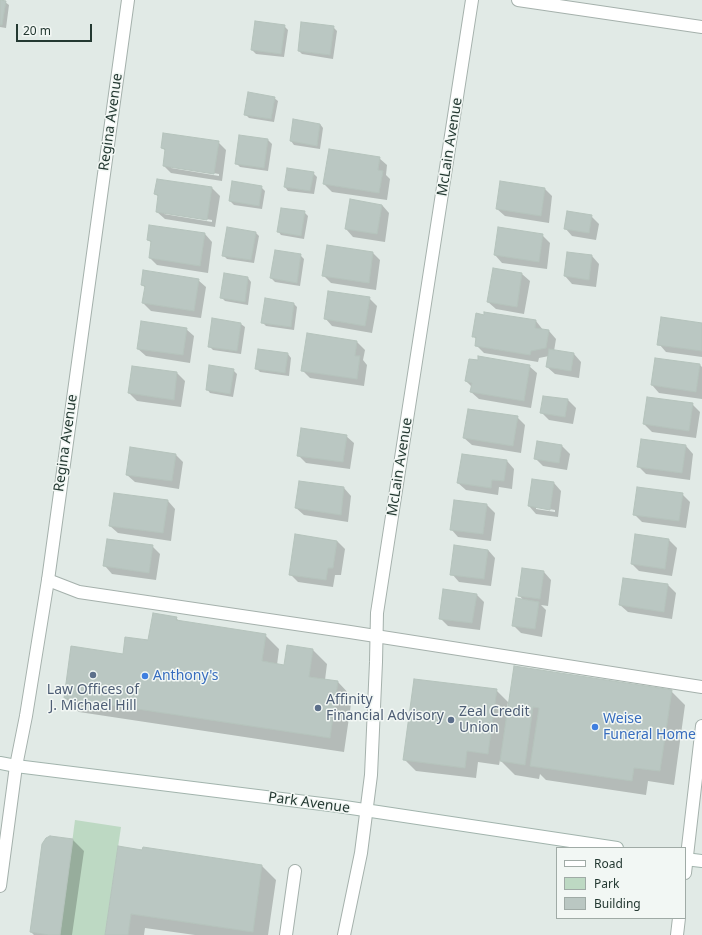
<!DOCTYPE html>
<style>
body{margin:0}
#map{position:relative;width:702px;height:935px;overflow:hidden;background:#e1eae6;font-family:"Noto Sans",sans-serif}
canvas{display:block}
.legend{position:absolute;left:556px;top:847px;width:130px;height:72px;box-sizing:border-box;background:#f2f7f4;border:1px solid #a0aba6;margin:0;padding:5px 7px;list-style:none;font-size:12px;color:#243932}
.legend li{display:flex;align-items:center;gap:8px;height:20px}
.legend b{width:20px;border:1px solid #a0aba6}
.scale{position:absolute;left:16px;top:24px;width:76px;height:18px;box-sizing:border-box;border:2px solid #243932;border-top:0;padding-left:5px;font-size:12px;line-height:14px;white-space:nowrap;color:#243932;-webkit-text-stroke:3px #f2f7f4;paint-order:stroke}
</style>
<div id="map">
<canvas width="702" height="935"></canvas>
<ul class="legend">
<li><b style="height:5px;background:#fff"></b>Road</li>
<li><b style="height:11px;background:#bdd9c3"></b>Park</li>
<li><b style="height:11px;background:#bac7c2"></b>Building</li>
</ul>
<div class="scale">20 m</div>
</div>
<script>
const c = document.querySelector('canvas').getContext('2d');
c.lineJoin = 'round';
function fillPath(path, color) { c.fillStyle = color; c.fill(path, 'evenodd'); }
const shape = rows => new Path2D(rows.map(r => 'M' + r).join(''));
function strokePath(path, color, width, dash) { c.strokeStyle = color; c.lineWidth = width; c.lineCap = dash ? 'butt' : 'round'; c.setLineDash(dash || []); c.stroke(path); }
function label(font, color, halo, rows, align = 'center') {
  c.font = font + ' "Noto Sans",sans-serif'; c.lineWidth = 3; c.setLineDash([]); c.textBaseline = 'middle'; c.strokeStyle = halo; c.fillStyle = color; for (const [text, x, y, turn = 0] of rows) {
    c.save(); c.translate(x, y); c.rotate((+turn || 0) * Math.PI / 180); c.textAlign = isNaN(turn) ? turn : align; if (halo) c.strokeText(text, 0, 0); c.fillText(text, 0, 0); c.restore();
  }
}
fillPath(shape([
 [75,820,121,827,105,935,60,935]
]), '#bdd9c3');
fillPath(shape([
 [0,1,5,2,9,5,6,28,0,27],
 [284,26,288,30,284,57,256,54,252,50],
 [333,27,337,31,333,59,302,54,299,51],
 [274,98,278,101,274,122,249,118,245,114],
 [320,124,323,128,320,149,294,145,291,141],
 [240,136,268,140,272,144,268,171,240,167,236,163],
 [218,142,226,150,222,181,171,173,164,166,166,151,162,148],
 [171,166,219,174,219,176,171,168],
 [379,158,387,165,386,175,390,179,387,200,332,192,324,184],
 [313,173,317,177,314,194,288,191,285,187],
 [158,180,212,188,220,196,215,227,165,219,157,212,159,197,155,194],
 [164,212,212,220,212,222,164,214],
 [261,187,265,191,262,209,234,205,230,201],
 [545,189,552,196,549,223,505,216,497,209],
 [382,205,389,213,385,242,353,237,346,229],
 [304,212,308,216,304,239,281,235,278,231],
 [591,216,599,224,596,240,572,236,565,228],
 [255,232,259,236,254,263,227,259,223,255],
 [205,234,212,242,208,273,157,265,150,258,152,243,148,240],
 [542,235,550,243,547,269,502,263,495,255],
 [373,253,380,260,376,290,331,283,323,275],
 [300,255,304,259,300,286,275,282,271,278],
 [592,256,599,264,596,287,572,284,565,276],
 [494,269,522,274,530,281,524,314,496,309,488,302],
 [248,278,251,282,248,305,225,301,221,297],
 [198,280,206,287,201,318,151,311,143,303,146,288,142,285],
 [369,298,377,306,372,333,332,326,325,318],
 [294,304,297,307,294,330,266,326,262,322],
 [536,321,543,330,549,331,556,339,554,351,574,354,581,362,579,378,555,374,547,367,549,356,539,358,538,362,484,353,476,345,477,340,473,336],
 [241,324,245,327,241,354,213,350,209,346],
 [702,324,702,357,666,352,659,344],
 [186,329,194,336,190,363,146,356,138,349],
 [308,334,357,342,365,350,363,360,367,365,364,386,310,378,302,370],
 [288,354,291,358,289,376,260,372,256,368],
 [700,365,702,367,702,399,659,393,652,385],
 [529,366,537,373,531,408,479,399,471,392,472,387,466,381],
 [133,367,177,373,185,381,181,407,137,401,129,393],
 [233,370,237,374,233,397,210,393,207,389],
 [544,397,568,400,576,408,573,424,549,420,542,413],
 [692,404,700,412,696,438,652,432,644,424],
 [517,417,525,425,521,453,472,445,464,438],
 [346,436,354,443,350,469,306,463,298,455],
 [538,442,562,446,570,454,567,470,543,466,536,459],
 [686,446,693,454,690,480,646,474,638,466],
 [176,455,183,462,179,489,135,482,127,475],
 [463,455,507,461,514,469,512,489,499,487,498,495,466,490,458,483],
 [554,483,561,491,558,517,536,514,529,506],
 [536,507,555,510,555,512,536,509],
 [344,488,351,496,348,522,304,515,296,508],
 [682,494,690,502,686,528,642,522,634,514],
 [168,501,175,509,171,541,118,533,110,526],
 [455,501,487,505,495,513,491,541,458,537,451,529],
 [296,535,337,541,345,549,341,575,335,575,333,587,298,582,290,574],
 [669,540,677,548,672,576,639,571,632,564],
 [152,546,160,554,156,580,112,574,105,566],
 [488,550,495,558,491,586,459,582,452,574],
 [544,572,551,580,548,606,541,605,546,610,542,637,521,633,513,625,524,601,519,595],
 [624,579,668,585,676,593,672,619,628,612,620,605],
 [476,594,484,602,480,630,448,626,440,618],
 [176,618,180,622,265,635,279,649,277,665,285,666,288,646,313,650,327,664,325,680,338,682,352,697,344,752,79,712,65,698,124,655,149,642],
 [496,690,508,702,507,709,509,709,671,691,685,705,674,785,648,781,646,795,546,780,540,774,539,779,515,775,500,760,499,765,478,762,476,778,416,771,405,760],
 [73,840,84,851,72,935,34,935,31,932],
 [119,847,262,866,276,880,268,935,195,935,145,928,144,935,106,935]
]), '#0003');
const building = shape([
 [0,0,6,1,2,25,0,25,0,0],
 [255,21,285,25,281,54,251,50,255,21],
 [301,22,334,26,330,55,298,51,301,22],
 [248,92,275,97,271,119,244,115,248,92],
 [293,119,320,124,317,146,290,141,293,119],
 [163,133,219,141,214,174,163,166,165,149,161,148,163,133],
 [239,135,268,139,264,168,235,164,239,135],
 [329,149,380,157,378,170,383,171,379,193,323,184,329,149],
 [287,168,314,172,310,191,284,187,287,168],
 [157,179,212,187,207,220,156,212,158,195,154,194,157,179],
 [232,181,262,186,259,206,229,201,232,181],
 [500,181,545,188,541,216,496,209,500,181],
 [350,199,382,205,377,234,345,229,350,199],
 [281,208,305,211,301,236,277,232,281,208],
 [567,211,592,215,589,233,564,229,567,211],
 [149,225,205,233,200,266,149,258,151,241,147,240,149,225],
 [227,227,256,232,251,260,222,256,227,227],
 [498,227,543,234,539,262,494,255,498,227],
 [327,245,373,252,369,283,322,276,327,245],
 [275,250,301,254,297,283,270,278,275,250],
 [567,252,592,255,589,280,564,276,567,252],
 [493,268,522,273,517,307,487,302,493,268],
 [143,270,199,279,194,311,142,303,145,286,141,285,143,270],
 [224,273,248,277,245,302,220,298,224,273],
 [328,291,370,297,365,326,324,319,328,291],
 [265,298,294,303,291,327,261,323,265,298],
 [484,312,536,320,535,328,549,330,546,348,531,351,530,355,475,346,476,337,472,337,476,313,484,315,484,312],
 [661,317,702,323,702,351,657,345,661,317],
 [212,318,241,323,237,351,208,347,212,318],
 [141,321,187,328,183,355,137,349,141,321],
 [307,333,357,341,355,356,360,356,357,379,301,371,307,333],
 [258,349,288,353,285,373,255,369,258,349],
 [549,349,574,353,571,371,546,367,549,349],
 [478,356,530,365,524,401,470,392,472,383,465,381,469,359,478,360,478,356],
 [655,358,700,364,696,392,651,385,655,358],
 [209,365,234,369,230,394,206,390,209,365],
 [132,366,177,372,174,400,128,393,132,366],
 [543,396,568,399,565,417,540,413,543,396],
 [647,397,693,403,689,431,643,424,647,397],
 [468,409,518,416,513,446,463,438,468,409],
 [301,428,347,435,343,462,297,456,301,428],
 [641,439,686,445,682,473,637,467,641,439],
 [537,441,562,445,559,463,534,459,537,441],
 [130,447,176,454,172,481,126,475,130,447],
 [462,454,507,460,504,481,492,480,491,488,457,483,462,454],
 [532,479,554,482,550,510,528,506,532,479],
 [299,481,344,487,341,515,295,508,299,481],
 [637,487,683,493,679,521,633,515,637,487],
 [114,493,168,500,163,533,109,526,114,493],
 [454,500,487,504,483,534,450,530,454,500],
 [295,534,337,541,333,568,328,568,326,580,289,575,295,534],
 [635,534,669,539,665,569,631,564,635,534],
 [107,539,153,545,149,573,103,566,107,539],
 [454,545,488,550,484,579,450,575,454,545],
 [522,568,544,571,540,599,518,596,522,568],
 [623,578,668,584,664,612,619,605,623,578],
 [443,589,477,594,472,623,439,619,443,589],
 [516,598,539,602,535,629,512,626,516,598],
 [153,613,177,617,176,620,266,634,262,661,284,665,287,645,313,649,309,677,338,681,330,738,64,698,71,646,123,654,125,637,148,640,153,613],
 [514,666,672,690,660,771,634,768,632,781,530,766,539,708,533,707,525,765,500,761,514,666],
 [414,679,497,689,488,754,467,751,465,768,403,760,414,679],
 [50,836,73,839,60,935,49,935,30,932,42,844,46,838,50,836],
 [118,846,142,850,143,847,262,865,253,932,131,914,128,935,105,935,118,846]
]);
fillPath(building, '#bac7c2');
strokePath(building, '#b5c3bc', 1);
const lane = shape([
 [48,580,79,592,350,632,702,687],
 [286,935,295,871]
]);
const street = shape([
 [518,0,702,27],
 [685,873,702,726],
 [0,886,16,766,26,716,48,580,128,0],
 [344,935,361,853,371,775,376,662,377,613,472,0],
 [677,935,679,918]
]);
const secondary = shape([
 [0,763,16,766,338,806,617,848],
 [685,859,702,861]
]);
strokePath(lane, '#a5b1ac', 14);
strokePath(street, '#a5b1ac', 14);
strokePath(secondary, '#a2b4ad', 14);
strokePath(lane, '#fff', 12);
strokePath(street, '#fff', 12);
strokePath(secondary, '#fff', 12);
for (const [x, y, r, color] of [
 [93,675,4,"#5c6f8a"],
 [145,676,4,"#3f7fe0"],
 [318,708,4,"#5c6f8a"],
 [451,720,4,"#5c6f8a"],
 [595,727,4,"#3f7fe0"]
]) { const dot = new Path2D(); dot.arc(x, y, r, 0, 2 * Math.PI); c.fillStyle = color; c.fill(dot); strokePath(dot, '#f2f7f4', 1.5); }
label('14px', '#243932', '#f2f7f4', [
 ["Regina Avenue",111,122,-82],
 ["McLain Avenue",450,147,-81],
 ["Regina Avenue",66,443,-82],
 ["McLain Avenue",400,467,-81],
 ["Park Avenue",309,803,8]
]);
label('14px', '#366cbe', '#f2f7f4', [
 ["Anthony's",153,676],
 ["Weise",603,719],
 ["Funeral Home",603,735]
], 'left');
label('14px', '#4e5e75', '#f2f7f4', [
 ["Law Offices of",93,690,"center"],
 ["J. Michael Hill",93,706,"center"],
 ["Affinity",326,700],
 ["Financial Advisory",326,716],
 ["Zeal Credit",459,712],
 ["Union",459,728]
], 'left');
</script>
